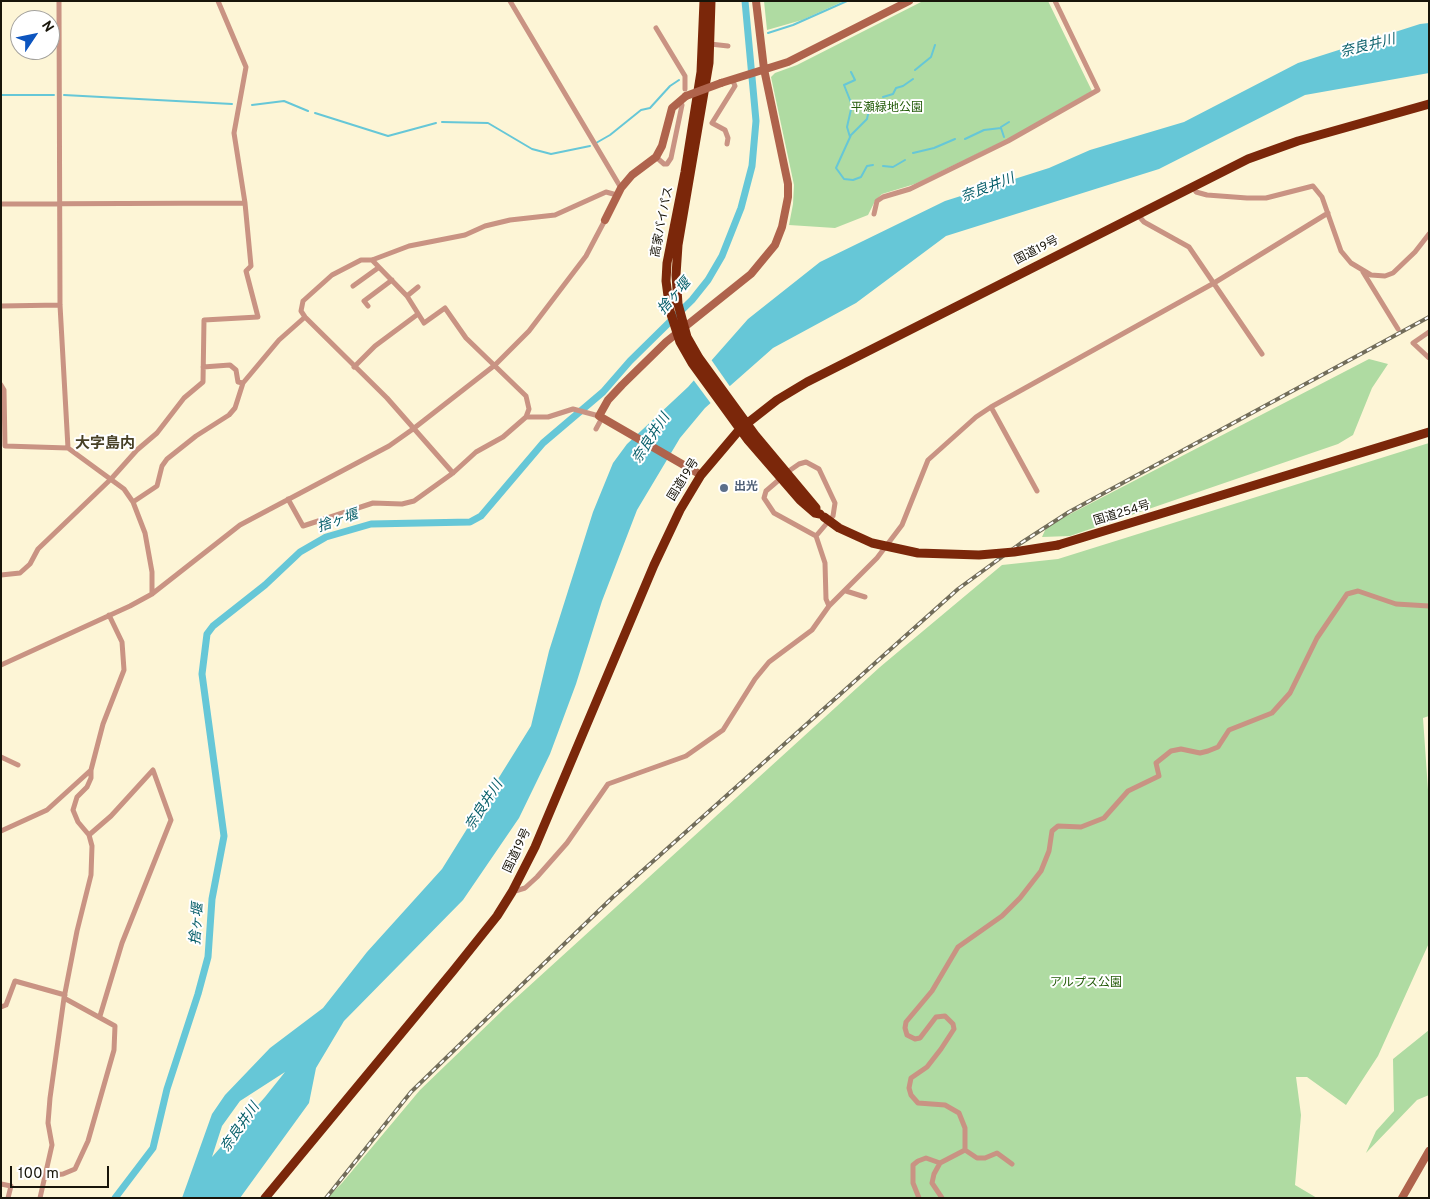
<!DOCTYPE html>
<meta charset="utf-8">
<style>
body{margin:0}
#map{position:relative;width:1430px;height:1199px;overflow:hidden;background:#fdf5d6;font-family:Overpass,sans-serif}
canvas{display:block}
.frame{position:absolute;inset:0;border:2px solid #18150a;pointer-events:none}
.north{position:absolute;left:10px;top:10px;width:50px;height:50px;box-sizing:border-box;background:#fff;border:1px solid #a3a19d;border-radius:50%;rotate:56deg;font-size:14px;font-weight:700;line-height:20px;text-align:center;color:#18150a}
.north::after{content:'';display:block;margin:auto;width:18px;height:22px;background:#0d55bf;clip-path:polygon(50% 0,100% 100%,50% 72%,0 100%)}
.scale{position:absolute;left:10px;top:1166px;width:99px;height:22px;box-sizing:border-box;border:2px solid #18150a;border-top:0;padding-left:6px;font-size:15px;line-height:18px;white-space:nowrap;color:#18150a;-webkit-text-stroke:4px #fff;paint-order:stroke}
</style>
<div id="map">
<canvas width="1430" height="1199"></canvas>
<div class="frame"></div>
<div class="north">N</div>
<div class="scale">100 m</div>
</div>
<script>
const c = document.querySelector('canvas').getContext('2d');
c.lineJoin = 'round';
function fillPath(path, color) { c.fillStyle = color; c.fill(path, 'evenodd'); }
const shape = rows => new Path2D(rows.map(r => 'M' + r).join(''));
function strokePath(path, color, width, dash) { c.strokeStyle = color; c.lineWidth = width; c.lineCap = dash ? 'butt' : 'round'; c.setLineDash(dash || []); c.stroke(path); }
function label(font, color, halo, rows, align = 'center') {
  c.font = font + ' Overpass,"Noto Sans JP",sans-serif'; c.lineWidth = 4; c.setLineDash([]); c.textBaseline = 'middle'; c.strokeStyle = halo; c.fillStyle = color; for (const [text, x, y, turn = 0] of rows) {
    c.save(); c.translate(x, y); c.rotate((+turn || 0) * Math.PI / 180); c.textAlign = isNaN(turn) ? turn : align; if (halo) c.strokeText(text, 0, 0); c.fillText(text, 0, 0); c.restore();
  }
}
fillPath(shape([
 [764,1,844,1,802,20,767,30],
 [923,1,1048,1,1092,91,1014,136,915,184,882,194,875,201,868,215,835,228,789,225,793,204,794,185,771,77,775,73,797,65],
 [1369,359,1388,364,1372,388,1353,435,1338,444,1070,536,1042,537,1047,526],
 [1429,443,1429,716,1423,718,1429,804,1429,943,1378,1056,1346,1105,1307,1077,1296,1077,1301,1115,1295,1185,1317,1198,327,1198,342,1183,420,1090,505,1008,880,667,1002,565,1058,559],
 [1429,1030,1429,1095,1417,1100,1366,1153,1376,1131,1394,1111,1393,1059]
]), '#afdba2');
fillPath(shape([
 [1429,23,1429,73,1305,95,1159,169,946,236,856,303,773,348,705,408,680,438,637,510,602,601,576,684,550,754,519,818,463,900,344,1021,316,1068,309,1103,240,1198,182,1198,212,1114,225,1095,270,1048,323,1008,367,952,442,869,531,726,549,651,593,512,613,463,627,444,688,387,748,319,820,262,945,201,1049,168,1090,150,1184,122,1298,63,1420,24],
 [285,1072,265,1097,212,1157,222,1126,240,1101]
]), '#66c7d7');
fillPath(shape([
 [710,358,731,388,712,405,692,378]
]), '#fdf5d6');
strokePath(shape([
 [768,33,793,25,847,1],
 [915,70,931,57,935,45],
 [1,95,54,95],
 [64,95,232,104],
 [883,97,893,94,896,88,903,86,913,79],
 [871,101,867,119,851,135,836,168,844,179,853,180,861,177,867,166,873,165],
 [252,105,284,101,308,111],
 [315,113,388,136,436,123],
 [442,122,488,123,532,149,551,154,590,146],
 [1001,127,1009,122],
 [850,137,847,127,852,105,844,85,855,80,851,72],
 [965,139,984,130,1001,128,1004,137],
 [596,143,610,135,641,110,650,108,670,86,679,80],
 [913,153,934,148,955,139],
 [883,166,893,167,905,160]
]), '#66c7d7', 2);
strokePath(shape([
 [115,1198,153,1148,167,1089,198,994,208,957,212,899,224,836,202,674,207,634,213,626,265,585,300,552,326,537,371,524,470,522,481,516,543,443,603,392,630,361,692,300,708,280,722,256,741,208,752,166,756,121,745,1]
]), '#66c7d7', 7);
strokePath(shape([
 [59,1,60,305,68,448],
 [510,1,621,188],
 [656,28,685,76,685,89],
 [710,44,728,46],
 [727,144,728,138,725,130,712,123,735,86,732,79],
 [656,157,664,164,667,164,671,158,682,105],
 [1193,186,1196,192,1207,195,1247,198,1266,198,1313,186,1322,197,1341,251,1351,263,1371,275,1385,276,1393,273,1415,252,1429,234],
 [1,204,245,203],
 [874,214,877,201,883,197,910,189,1008,141,1098,90,1055,1],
 [1137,214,1144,222,1189,247,1262,354],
 [1363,272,1398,329],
 [353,286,378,268],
 [407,296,418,287],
 [1,306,60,305],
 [368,306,364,301,392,280],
 [1429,332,1413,343,1429,358],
 [203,367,230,365,236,370,238,382,243,383],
 [354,367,375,346,418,314],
 [1,385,4,390,5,446,68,448,124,489,133,502,145,533,152,572,152,594],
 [991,407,1037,491],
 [526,417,548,417,573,409,599,416],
 [596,429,602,418],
 [453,473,387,398,305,317,301,311,303,301,332,275,361,260,372,260,409,246,465,235,485,226,510,220,555,215,606,192,617,195],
 [786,473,799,464,806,462,819,469,835,503,833,516,816,536],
 [780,479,766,491,764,498,774,513,816,536,825,563,826,599,829,606],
 [288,499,303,526,373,503,402,504,414,501,453,473,476,452,503,437,526,417,529,409,526,396,466,338,445,308,424,323,407,296,372,260],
 [133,502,157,486,162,466,167,459,196,436,229,415,235,408,243,383,279,340,305,317],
 [1,575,20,573,30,564,38,549,112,478,137,450,157,433,184,398,203,382,204,320,258,317,246,271,251,266,245,203,234,133,246,67,218,1],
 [846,591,865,597],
 [1,665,130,606,152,594,240,525,389,446,413,429,495,365,529,331,586,256,605,220],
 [1,757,18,765],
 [1,831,47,810,91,770],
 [89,835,111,816,153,770,171,820,122,943,100,1016],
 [512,892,525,888,537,877,567,843,608,784,686,756,723,730,755,679,769,662,812,630,829,606,877,558,902,525,928,460,976,417,991,407,1214,283,1328,213],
 [1,1007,6,1005,15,981,65,995],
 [965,1150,977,1158,985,1158,997,1153,1012,1164],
 [45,1176,63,1174,75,1169,88,1141,114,1050,115,1026,64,998],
 [1,1184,11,1186,8,1198],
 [40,1198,52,1145,48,1123,50,1098,64,998,77,931,91,875,92,846,89,835,78,822,73,810,77,797,87,787,91,778,91,770,103,724,124,670,122,642,109,615],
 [919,1198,913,1183,913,1165,918,1161,926,1158,940,1163],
 [942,1198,932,1183,934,1174,940,1163,965,1150,965,1128,959,1113,945,1105,918,1103,911,1095,909,1088,911,1078,927,1067,941,1049,954,1029,953,1024,945,1016,936,1017,920,1038,915,1039,907,1035,905,1028,906,1022,932,991,958,947,1002,916,1020,898,1041,871,1049,851,1052,831,1058,826,1081,827,1104,818,1128,791,1159,776,1156,763,1171,751,1181,749,1200,753,1208,751,1218,747,1229,730,1272,713,1290,693,1317,638,1347,594,1358,591,1396,604,1429,606]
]), '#c99383', 5);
strokePath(shape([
 [721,83,788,62,909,1],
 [605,220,621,188,632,175,656,157,662,146,672,108,686,96],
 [701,475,599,416,608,400,622,385,666,342,751,274,775,245,782,227,788,197,788,184,764,69,756,1],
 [1402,1198,1429,1151]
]), '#af634c', 8);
strokePath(shape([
 [704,1,701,72,685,172,667,263,666,281,670,311,680,342,692,363,748,440,800,500,815,513,820,514],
 [711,1,709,63,678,245,676,275,678,304,687,337,699,358,755,435,816,508],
 [1058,545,1429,432],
 [265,1198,453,971,497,916,512,892,535,847,654,565,680,510,701,475,740,429,777,400,807,382,1248,159,1298,141,1429,104]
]), '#7b270a', 9);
const rail = shape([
 [326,1198,411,1092,479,1026,613,897,958,589,1021,543,1069,512,1429,317]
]);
strokePath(rail, '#726d5a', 4);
strokePath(rail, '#fff', 2, [5.5]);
strokePath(shape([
 [686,96,721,83]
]), '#af634c', 8);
strokePath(shape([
 [824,517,839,528,872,543,918,553,979,555,1014,552,1058,545]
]), '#7b270a', 9);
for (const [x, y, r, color] of [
 [724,488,5,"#5c6f8a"]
]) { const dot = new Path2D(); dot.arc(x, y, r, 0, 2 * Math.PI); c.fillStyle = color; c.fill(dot); strokePath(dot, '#fff', 2); }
label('12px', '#235b09', '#fff', [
 ["平瀬緑地公園",887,109],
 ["アルプス公園",1086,984]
]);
label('12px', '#18150a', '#fff', [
 ["高家バイパス",663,222,-79],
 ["国道19号",1037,251,-27],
 ["国道19号",684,480,-58],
 ["国道254号",1122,514,-17],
 ["国道19号",518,851,-65]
]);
label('bold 12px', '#4e5e75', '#fff', [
 ["出光",734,488]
], 'left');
label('italic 14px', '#085f6a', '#fff', [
 ["奈良井川",1368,47,-14],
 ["奈良井川",988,189,-21],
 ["捨ヶ堰",675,297,-49],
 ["奈良井川",652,439,-57],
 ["捨ヶ堰",338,522,-19],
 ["奈良井川",485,806,-57],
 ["捨ヶ堰",198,924,-86],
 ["奈良井川",241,1128,-55]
]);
label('bold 15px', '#474026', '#fff', [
 ["大字島内",105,445]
]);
</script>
